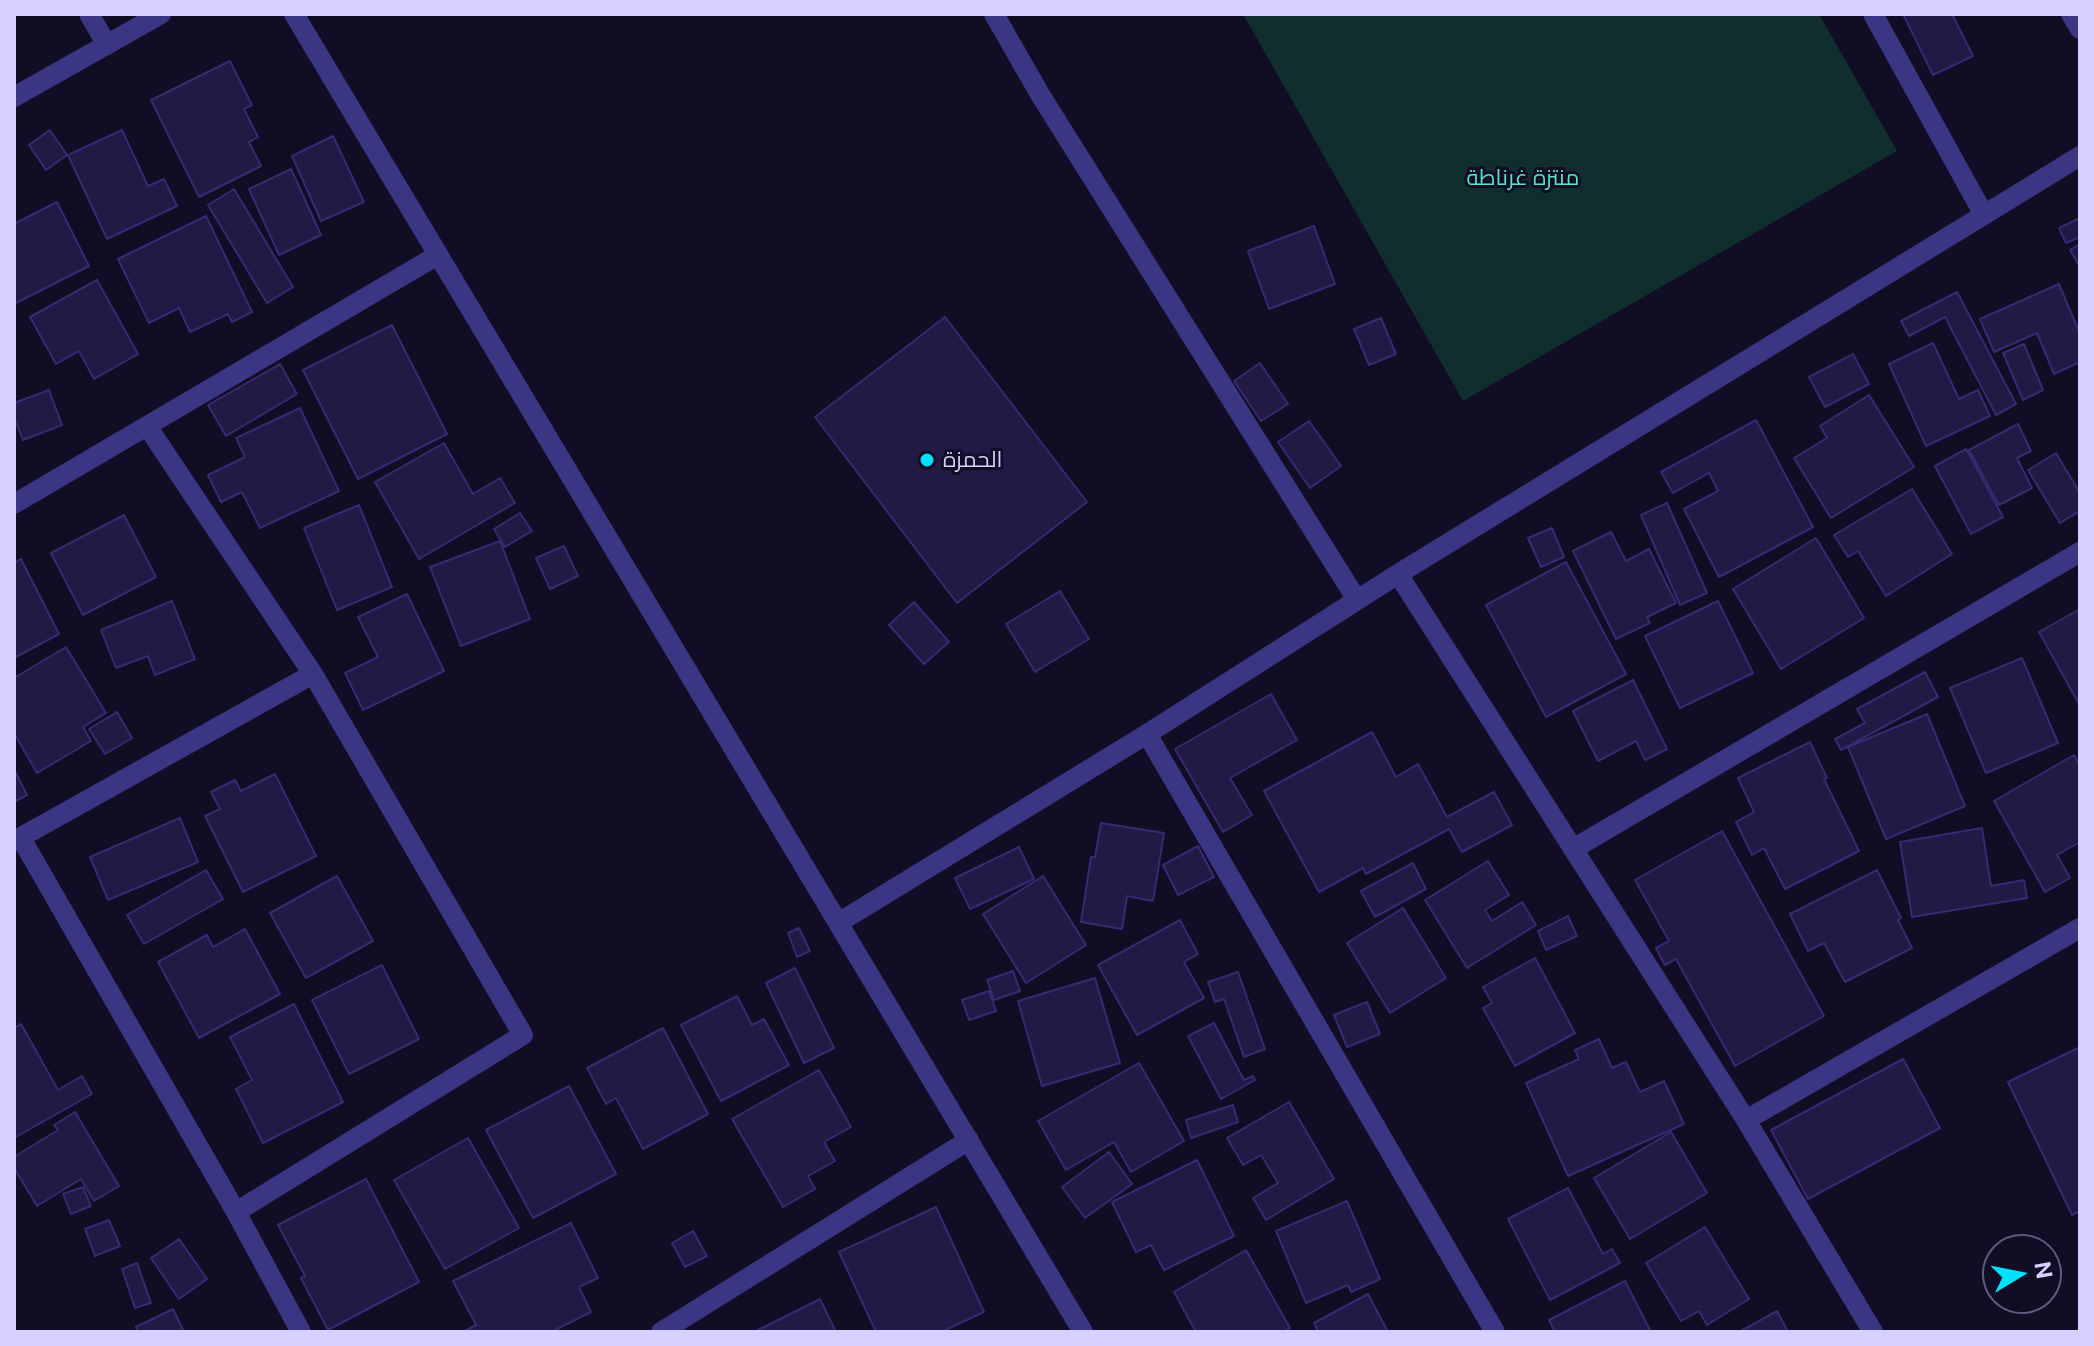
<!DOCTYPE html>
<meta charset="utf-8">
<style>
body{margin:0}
#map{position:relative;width:2094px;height:1346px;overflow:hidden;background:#110d24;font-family:"Public Sans",sans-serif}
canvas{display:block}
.frame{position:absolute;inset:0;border:16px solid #d5d0ff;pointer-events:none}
.north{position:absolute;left:1982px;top:1234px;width:80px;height:80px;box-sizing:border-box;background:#110d24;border:2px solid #5f5b7c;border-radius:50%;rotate:80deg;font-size:22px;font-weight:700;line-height:32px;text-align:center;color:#d5d0ff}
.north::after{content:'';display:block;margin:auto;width:28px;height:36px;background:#00e1fb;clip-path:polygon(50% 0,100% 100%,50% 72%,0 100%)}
</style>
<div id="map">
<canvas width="2094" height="1346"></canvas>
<div class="frame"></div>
<div class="north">N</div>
</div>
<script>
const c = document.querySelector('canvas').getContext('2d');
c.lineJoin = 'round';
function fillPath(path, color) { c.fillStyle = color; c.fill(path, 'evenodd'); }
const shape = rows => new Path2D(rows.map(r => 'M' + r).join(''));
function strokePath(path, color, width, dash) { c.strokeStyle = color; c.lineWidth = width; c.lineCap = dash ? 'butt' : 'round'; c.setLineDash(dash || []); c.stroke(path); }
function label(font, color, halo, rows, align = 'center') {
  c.font = font + ' "Public Sans",Cairo,sans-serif'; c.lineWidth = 6; c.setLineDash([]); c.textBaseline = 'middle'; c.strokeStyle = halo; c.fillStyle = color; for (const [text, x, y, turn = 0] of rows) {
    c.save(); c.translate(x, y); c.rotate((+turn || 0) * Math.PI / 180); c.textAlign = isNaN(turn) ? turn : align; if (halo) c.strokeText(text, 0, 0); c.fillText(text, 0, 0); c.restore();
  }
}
fillPath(shape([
 [1243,14,1819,14,1897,151,1463,401]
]), '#102e2d');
const building = shape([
 [1903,14,1952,14,1973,56,1933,75,1903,14],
 [230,61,252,105,244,109,258,137,249,142,261,166,199,197,151,100,230,61],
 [50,130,67,155,46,170,29,145,50,130],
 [122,130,148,186,164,179,177,206,107,239,68,155,122,130],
 [333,136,364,202,321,221,292,156,333,136],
 [291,169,321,235,279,255,249,189,291,169],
 [234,189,293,287,267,303,208,205,234,189],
 [57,202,89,266,14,304,14,224,57,202],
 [206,216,252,312,232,322,228,314,190,332,179,308,149,323,118,259,206,216],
 [2080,218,2080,237,2066,243,2059,228,2080,218],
 [1314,226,1335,284,1269,309,1248,251,1314,226],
 [2080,244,2080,267,2070,250,2080,244],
 [97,280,138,354,94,379,79,351,56,364,30,317,97,280],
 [2059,284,2080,334,2080,362,2054,374,2037,333,1994,352,1980,319,2059,284],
 [1957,292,2016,404,1996,415,1945,317,1909,336,1901,321,1957,292],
 [945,317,1087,502,957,603,815,417,945,317],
 [1381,318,1396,354,1369,365,1354,329,1381,318],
 [392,325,447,434,358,479,303,370,392,325],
 [1933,343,1959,399,1978,390,1990,416,1926,446,1889,364,1933,343],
 [2024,344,2043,390,2023,400,2003,353,2024,344],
 [1853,354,1869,384,1825,407,1809,377,1853,354],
 [1260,363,1288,404,1261,421,1234,381,1260,363],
 [280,364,297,394,226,436,208,405,280,364],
 [49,390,62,425,23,440,14,417,14,403,49,390],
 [1869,395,1914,467,1831,518,1794,458,1827,438,1820,426,1869,395],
 [300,408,339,491,260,528,242,492,221,502,208,475,245,457,236,438,300,408],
 [1756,420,1813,527,1719,577,1684,509,1718,491,1709,473,1673,493,1661,472,1756,420],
 [1309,421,1341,466,1310,488,1278,442,1309,421],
 [2018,424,2031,451,2017,458,2032,488,1999,505,1969,450,2018,424],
 [444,443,473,494,500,478,515,503,419,559,375,482,444,443],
 [1966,449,2003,517,1971,534,1935,466,1966,449],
 [2056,453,2080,493,2080,511,2060,523,2028,470,2056,453],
 [1912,489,1952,554,1886,596,1858,551,1848,557,1834,535,1912,489],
 [1667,503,1707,593,1680,605,1641,515,1667,503],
 [359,505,392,587,337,610,304,528,359,505],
 [520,513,532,531,505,547,494,529,520,513],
 [124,515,156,577,83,615,51,553,124,515],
 [1552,528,1564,557,1541,567,1528,538,1552,528],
 [1611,532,1626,561,1649,549,1676,603,1647,617,1650,623,1616,639,1573,551,1611,532],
 [1816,538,1864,618,1781,669,1733,589,1816,538],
 [500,541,530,619,461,646,430,567,500,541],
 [564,546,578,576,550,589,536,558,564,546],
 [21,559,59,634,14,658,14,563,21,559],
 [1566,562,1626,674,1546,717,1486,605,1566,562],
 [1060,591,1089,639,1035,672,1006,624,1060,591],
 [407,594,444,671,363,710,345,673,378,657,358,617,407,594],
 [172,601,195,659,155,675,148,656,116,668,101,630,172,601],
 [1718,601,1753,673,1680,708,1645,636,1718,601],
 [914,602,949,642,924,664,889,625,914,602],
 [2080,609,2080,706,2039,632,2080,609],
 [66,647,106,713,83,727,91,741,37,773,14,733,14,678,66,647],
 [2022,658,2058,743,1986,773,1950,688,2022,658],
 [1925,672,1938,697,1841,750,1835,739,1865,723,1857,709,1925,672],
 [1633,680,1667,749,1645,760,1636,741,1598,761,1573,711,1633,680],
 [1271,694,1297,740,1230,778,1252,815,1223,832,1175,749,1271,694],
 [117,712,132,738,105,754,89,729,117,712],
 [1927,714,1965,806,1886,839,1848,747,1927,714],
 [1372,732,1396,777,1418,764,1447,817,1494,792,1512,825,1462,852,1449,829,1366,874,1363,868,1319,892,1264,791,1372,732],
 [1810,742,1827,778,1824,779,1859,851,1785,889,1764,848,1752,855,1736,822,1754,812,1738,778,1810,742],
 [2074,755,2080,765,2080,842,2057,855,2070,878,2045,892,1994,801,2074,755],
 [14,769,27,795,14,802,14,769],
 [275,774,316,856,243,892,205,816,220,809,211,792,235,780,241,791,275,774],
 [180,818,198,862,108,900,90,857,180,818],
 [1101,823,1164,833,1153,901,1127,896,1122,929,1081,922,1091,857,1095,857,1101,823],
 [1982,828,1991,886,2024,880,2027,898,1912,917,1900,842,1982,828],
 [1722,831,1824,1016,1735,1066,1676,959,1665,965,1656,948,1669,941,1635,880,1722,831],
 [1198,846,1214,877,1178,895,1163,865,1198,846],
 [1019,847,1034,879,970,909,955,878,1019,847],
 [1488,861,1509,895,1485,910,1492,921,1522,902,1536,925,1467,968,1425,900,1488,861],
 [1413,863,1426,889,1375,917,1361,891,1413,863],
 [206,870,223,899,144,944,127,915,206,870],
 [1877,870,1901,918,1898,920,1912,948,1845,982,1824,943,1808,951,1790,914,1877,870],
 [337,876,373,941,306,978,270,913,337,876],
 [1043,876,1086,945,1026,983,983,914,1043,876],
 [1403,908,1446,978,1390,1013,1347,943,1403,908],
 [1568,916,1577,936,1546,950,1538,931,1568,916],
 [1180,920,1198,954,1184,962,1204,998,1137,1035,1098,965,1180,920],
 [799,928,810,951,797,957,788,933,799,928],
 [245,929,280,994,199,1038,158,962,207,935,213,947,245,929],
 [1535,958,1575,1033,1515,1066,1483,1008,1492,1003,1483,987,1535,958],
 [382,965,419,1039,349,1074,312,1000,382,965],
 [795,968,834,1048,804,1063,766,983,795,968],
 [1013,971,1020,991,994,1000,987,980,1013,971],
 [1238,972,1265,1049,1244,1057,1224,999,1215,1002,1208,982,1238,972],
 [1095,978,1120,1063,1042,1086,1018,1001,1095,978],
 [989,991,996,1011,969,1020,962,1000,989,991],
 [737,996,752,1025,764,1019,789,1065,721,1101,681,1025,737,996],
 [1367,1002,1380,1034,1347,1047,1334,1015,1367,1002],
 [294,1004,343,1102,263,1143,236,1089,252,1080,230,1037,294,1004],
 [1214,1023,1244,1080,1253,1076,1255,1080,1221,1099,1188,1036,1214,1023],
 [21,1024,58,1090,82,1076,92,1094,14,1138,14,1028,21,1024],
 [663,1028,708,1114,643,1149,616,1098,606,1104,587,1068,663,1028],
 [1599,1039,1612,1068,1626,1062,1640,1092,1664,1081,1684,1124,1568,1176,1526,1083,1579,1059,1575,1050,1599,1039],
 [2080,1047,2080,1211,2072,1215,2008,1082,2080,1047],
 [1903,1059,1940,1128,1808,1199,1771,1130,1903,1059],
 [1139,1063,1184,1141,1131,1172,1114,1142,1066,1170,1038,1121,1139,1063],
 [819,1070,851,1127,824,1142,835,1161,808,1176,815,1189,783,1207,732,1119,819,1070],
 [569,1086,616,1174,533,1218,486,1130,569,1086],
 [1289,1102,1334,1179,1266,1220,1253,1198,1278,1183,1261,1155,1243,1165,1227,1138,1289,1102],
 [1233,1105,1238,1122,1191,1138,1186,1120,1233,1105],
 [75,1112,119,1186,94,1201,81,1179,37,1206,14,1168,14,1157,58,1130,54,1125,75,1112],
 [1671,1132,1707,1193,1630,1239,1594,1178,1671,1132],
 [468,1138,519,1228,445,1269,394,1180,468,1138],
 [1109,1152,1132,1184,1085,1218,1062,1187,1109,1152],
 [1197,1160,1234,1236,1164,1270,1151,1245,1136,1252,1112,1202,1197,1160],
 [366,1179,419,1282,328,1330,301,1278,305,1276,278,1225,366,1179],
 [83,1187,91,1206,71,1214,63,1194,83,1187],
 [1568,1188,1603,1254,1612,1249,1620,1263,1550,1300,1508,1219,1568,1188],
 [1347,1201,1380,1279,1351,1292,1348,1285,1306,1303,1276,1231,1347,1201],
 [936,1207,984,1312,941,1332,876,1332,839,1252,936,1207],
 [109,1220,120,1246,95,1256,85,1229,109,1220],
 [571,1223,598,1278,579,1287,591,1312,551,1332,463,1332,476,1325,453,1281,571,1223],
 [1705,1227,1749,1299,1707,1325,1699,1311,1681,1321,1646,1263,1705,1227],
 [693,1231,707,1256,685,1267,672,1243,693,1231],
 [179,1239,207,1279,179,1299,151,1258,179,1239],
 [1246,1250,1290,1328,1283,1332,1196,1332,1174,1292,1246,1250],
 [137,1263,151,1303,135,1308,122,1269,137,1263],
 [1625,1281,1651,1332,1555,1332,1549,1320,1625,1281],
 [1368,1294,1388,1332,1318,1332,1314,1323,1368,1294],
 [820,1299,836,1332,754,1332,820,1299],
 [173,1309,184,1332,138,1332,136,1327,173,1309],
 [1777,1311,1788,1332,1739,1332,1777,1311]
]);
fillPath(building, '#221945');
strokePath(building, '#382a72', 2);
strokePath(shape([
 [89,14,107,45],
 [294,14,1083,1332],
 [994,14,1041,96,1357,600],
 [1873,14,1984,215],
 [2071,14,2080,29],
 [14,97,161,14],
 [147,426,313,674,523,1035,236,1212],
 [14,504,438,255],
 [1398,574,1746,1120,1873,1332],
 [1147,734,1495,1332],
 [21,838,236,1212,301,1332],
 [14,841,313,674],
 [1573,849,2080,552],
 [838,923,1147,734,1398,574,2080,156],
 [1746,1120,2080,928],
 [661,1332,969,1140]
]), '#3a3684', 20);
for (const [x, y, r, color] of [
 [927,460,8,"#00e1fb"]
]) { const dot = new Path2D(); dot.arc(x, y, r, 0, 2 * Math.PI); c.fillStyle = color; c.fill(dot); strokePath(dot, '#110d24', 3); }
label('22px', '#57e3c1', '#110d24', [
 ["منتزة غرناطة",1523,178]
]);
label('22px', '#d5d0ff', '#110d24', [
 ["الحمزة",943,460]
], 'left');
</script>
